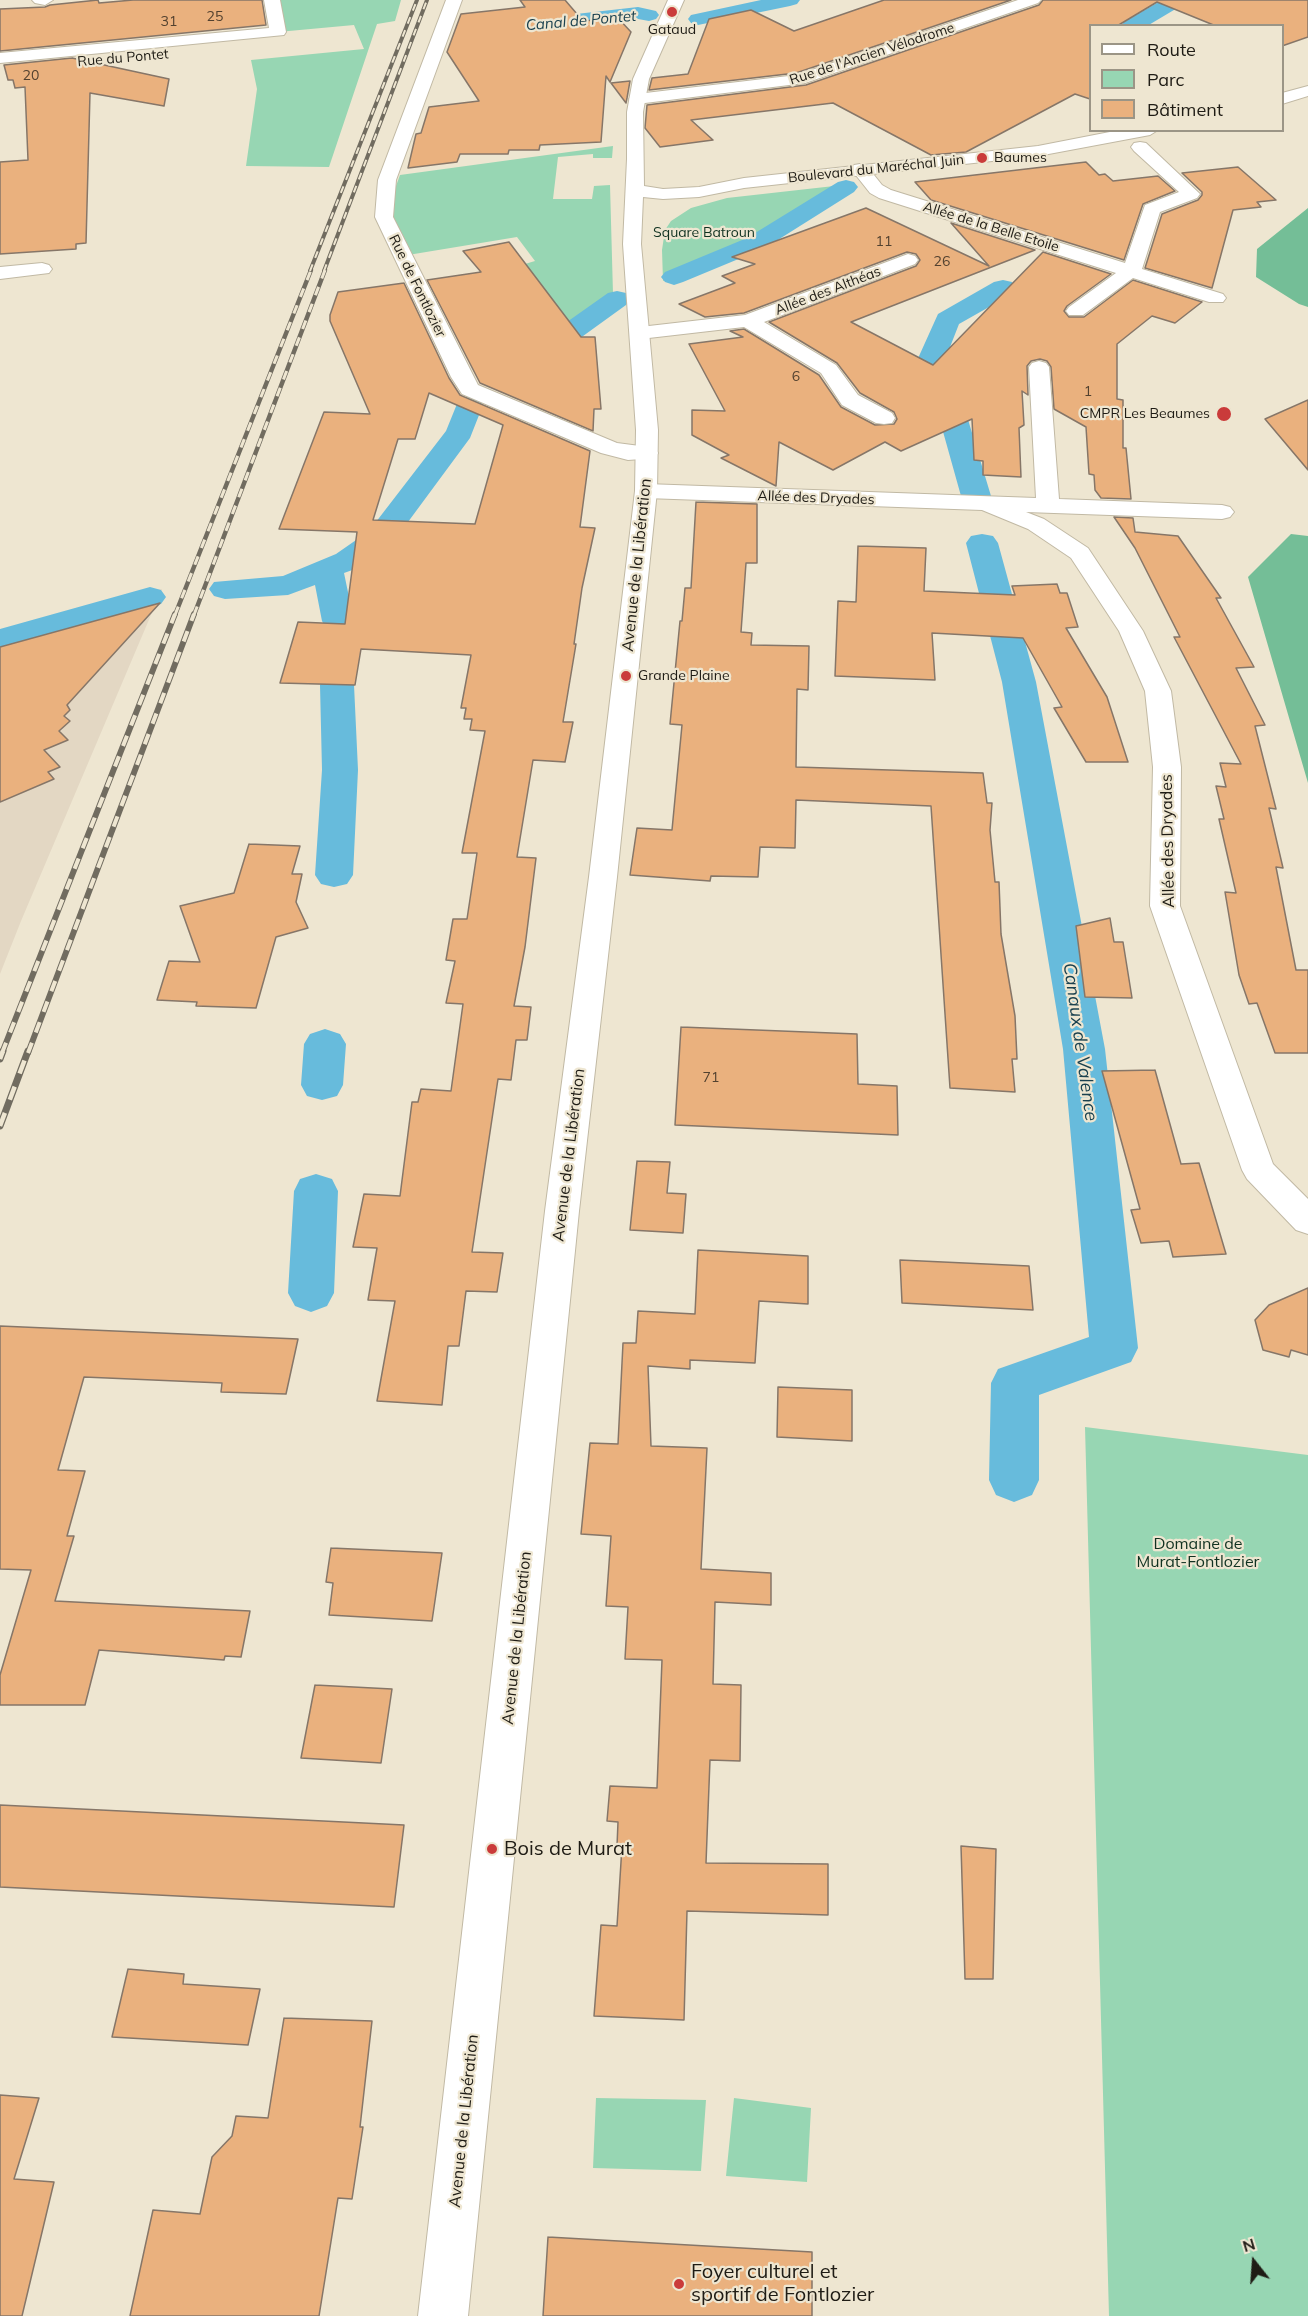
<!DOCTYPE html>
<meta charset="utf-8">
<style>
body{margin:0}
#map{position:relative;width:1308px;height:2316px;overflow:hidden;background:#eee6d1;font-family:Mulish,sans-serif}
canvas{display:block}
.legend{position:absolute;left:1089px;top:24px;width:195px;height:108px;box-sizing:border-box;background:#eee6d1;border:2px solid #9b9586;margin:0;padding:8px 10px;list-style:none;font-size:18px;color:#1f1c15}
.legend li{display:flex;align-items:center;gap:12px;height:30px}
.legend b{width:30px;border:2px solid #9b9586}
.north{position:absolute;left:1224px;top:2232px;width:60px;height:60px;-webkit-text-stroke:4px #eee6d1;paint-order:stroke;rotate:343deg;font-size:16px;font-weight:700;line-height:24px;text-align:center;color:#1f1c15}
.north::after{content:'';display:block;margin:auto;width:21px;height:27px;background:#1f1c15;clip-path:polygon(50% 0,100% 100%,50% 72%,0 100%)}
</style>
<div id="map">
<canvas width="1308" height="2316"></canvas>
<ul class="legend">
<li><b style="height:8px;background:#fff"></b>Route</li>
<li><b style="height:16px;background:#97d6b3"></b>Parc</li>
<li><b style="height:16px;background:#eab17e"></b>Bâtiment</li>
</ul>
<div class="north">N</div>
</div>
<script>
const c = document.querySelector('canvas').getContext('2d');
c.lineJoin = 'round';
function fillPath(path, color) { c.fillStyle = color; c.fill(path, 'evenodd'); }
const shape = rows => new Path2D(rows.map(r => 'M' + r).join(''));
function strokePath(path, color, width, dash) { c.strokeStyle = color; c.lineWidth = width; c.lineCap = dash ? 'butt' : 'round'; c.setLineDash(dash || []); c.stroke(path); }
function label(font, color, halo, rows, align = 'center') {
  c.font = font + ' Mulish,sans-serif'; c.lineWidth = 4.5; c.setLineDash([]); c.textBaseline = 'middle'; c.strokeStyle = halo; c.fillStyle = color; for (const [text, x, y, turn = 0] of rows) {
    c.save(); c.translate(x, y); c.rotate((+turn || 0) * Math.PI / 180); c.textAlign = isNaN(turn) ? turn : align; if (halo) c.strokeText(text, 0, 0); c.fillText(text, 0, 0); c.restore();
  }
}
fillPath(shape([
 [162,589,21,921,0,974,0,636,31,629,121,596]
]), '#e3d7c3');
fillPath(shape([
 [272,0,401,0,395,21,377,24,329,167,246,166,257,89,251,60,364,49,354,25,278,32],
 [613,146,612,158,593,158,593,154,558,157,553,199,592,199,594,186,610,185,613,294,616,293,616,297,571,324,525,264,535,261,517,237,408,255,393,225,392,197,400,175],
 [852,184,756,243,663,281,662,250,665,230,671,221,691,208,727,198],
 [1085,1427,1308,1455,1308,2316,1109,2316],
 [596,2098,706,2100,701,2171,593,2168],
 [734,2098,811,2108,807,2182,726,2176]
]), '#97d6b3');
fillPath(shape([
 [1308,208,1308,307,1299,304,1256,277,1257,249],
 [1291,534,1308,536,1308,783,1248,577]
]), '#74be97');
fillPath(shape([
 [761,0,800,0,797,4,790,6,698,25,691,23,688,19,691,15,761,0],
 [1162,0,1187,0,1184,4,1147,26,1121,26,1124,22,1162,0],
 [638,7,656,11,659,15,656,19,649,21,638,19,523,32,516,30,513,26,516,22,523,20,638,7],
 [846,180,854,182,858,187,854,192,765,248,683,282,674,285,665,282,661,277,665,272,747,238,838,182,846,180],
 [1003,280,1012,282,1016,288,1012,294,959,324,943,365,963,403,991,496,987,502,976,505,965,502,961,496,935,403,915,365,938,314,994,282,1003,280],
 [617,291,626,293,630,299,626,305,536,370,526,372,516,370,512,364,516,358,608,293,617,291],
 [469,397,479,399,483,405,470,438,391,545,358,568,344,573,354,621,350,628,338,631,326,628,322,621,315,585,288,595,225,599,214,596,209,589,214,582,283,576,336,554,369,531,446,431,459,399,469,397],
 [982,534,993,536,998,543,1036,682,1105,1049,1138,1348,1131,1362,1039,1395,1039,1480,1032,1495,1014,1502,996,1495,989,1480,991,1383,998,1369,1089,1337,1063,1049,1002,682,966,543,971,536,982,534],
 [150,587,161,590,166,597,161,604,0,649,0,629,150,587],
 [337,675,349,678,354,685,358,770,353,875,347,884,334,887,321,884,315,875,322,770,320,685,325,678,337,675],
 [325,1029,340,1034,346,1044,343,1085,337,1096,322,1100,307,1096,301,1085,304,1044,310,1034,325,1029],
 [316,1174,332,1179,338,1191,334,1293,327,1306,311,1312,295,1306,288,1293,294,1191,300,1179,316,1174]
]), '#67bbdc');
const building = shape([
 [98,0,99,3,133,0,262,0,266,25,0,51,0,9,45,7,50,5,98,0],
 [520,0,565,0,583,21,618,18,631,32,610,82,606,76,601,142,540,145,539,150,509,150,508,154,460,154,457,162,408,168,416,134,421,133,429,107,479,101,447,52,461,14,525,7,520,0],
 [884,0,1011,0,796,73,649,90,652,78,688,74,709,19,751,10,794,31,884,0],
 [1043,0,1308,0,1308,37,1282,46,1282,26,1216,26,1157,2,1117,26,1090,26,1090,99,1075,94,966,152,931,155,833,103,691,120,713,140,660,147,645,128,647,105,806,85,1039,5,1043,0],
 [72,58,169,79,164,106,90,93,86,243,76,244,76,249,0,254,0,162,28,160,25,87,15,88,13,80,8,80,4,65,72,58],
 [630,81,627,98,626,103,611,83,630,81],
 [1086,162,1099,175,1105,174,1113,181,1158,176,1175,191,1143,204,1124,260,931,200,915,182,1086,162],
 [1238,167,1276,200,1257,202,1261,207,1233,210,1212,288,1145,268,1162,214,1198,200,1202,195,1202,192,1182,173,1238,167],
 [866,208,989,266,951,223,1035,250,851,322,933,365,1043,252,1111,274,1067,306,1064,311,1069,317,1084,317,1133,280,1202,302,1175,323,1152,316,1117,344,1117,399,1123,400,1123,448,1126,448,1131,499,1101,498,1095,490,1094,475,1089,474,1086,427,1054,409,1051,367,1047,361,1040,359,1031,361,1027,366,1028,395,1022,391,1024,425,1019,428,1021,477,983,475,983,461,974,460,972,419,901,451,885,442,833,470,779,442,776,486,721,458,729,455,692,435,692,410,725,411,689,344,743,337,730,331,744,329,819,375,841,407,875,425,894,424,897,419,894,412,860,393,837,363,769,322,916,266,920,260,916,254,907,252,744,313,705,317,679,304,735,283,722,276,755,264,732,257,866,208],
 [509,242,581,337,595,337,601,409,594,409,593,431,480,383,427,280,481,272,463,251,509,242],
 [404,283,449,378,460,395,590,451,580,527,595,528,582,588,574,644,576,644,563,722,573,722,565,762,533,760,517,857,536,858,525,947,514,1006,531,1007,527,1040,516,1040,511,1080,498,1079,472,1252,503,1253,497,1292,466,1291,459,1346,448,1346,442,1405,377,1401,395,1301,368,1300,377,1248,353,1247,364,1194,400,1196,412,1102,418,1102,421,1089,451,1091,463,1004,446,1003,455,961,446,960,453,919,467,919,477,853,462,853,485,731,470,730,472,719,464,719,466,708,461,708,471,655,361,649,355,685,280,683,298,622,345,624,357,532,279,529,324,412,370,414,330,321,330,315,338,292,404,283],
 [429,393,503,425,475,524,373,520,398,439,415,439,429,393],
 [1308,400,1308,470,1265,419,1308,400],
 [696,502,757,504,757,563,746,563,741,632,752,633,751,645,809,646,808,690,797,689,796,767,983,773,987,803,992,803,990,830,995,882,999,882,1001,934,1015,1016,1017,1059,1012,1059,1015,1092,950,1088,931,806,796,800,795,848,760,847,758,877,711,876,710,881,630,875,637,828,672,830,682,725,670,724,680,621,682,621,685,588,691,588,696,502],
 [1114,517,1133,518,1135,532,1178,536,1221,598,1216,598,1254,667,1236,668,1265,725,1255,726,1276,809,1269,808,1283,868,1276,867,1296,970,1308,970,1308,1053,1275,1053,1257,1003,1249,1004,1239,975,1225,892,1236,893,1219,819,1224,819,1216,786,1226,787,1220,763,1241,764,1174,637,1180,637,1135,548,1114,517],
 [858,546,926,548,924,591,1015,595,1012,586,1057,584,1060,593,1067,593,1078,627,1066,628,1107,697,1128,762,1086,762,1054,708,1062,707,1023,638,932,633,935,680,835,676,838,601,856,602,858,546],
 [160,603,67,705,70,710,64,716,70,721,59,731,68,740,44,750,60,767,48,772,54,779,0,802,0,647,160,603],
 [249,844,300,846,292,874,302,874,296,902,308,928,276,937,256,1008,196,1006,197,1002,157,1000,169,961,200,962,180,906,234,893,249,844],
 [1110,918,1114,942,1123,942,1132,998,1085,997,1076,926,1110,918],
 [681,1027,857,1034,858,1084,897,1086,898,1135,675,1125,681,1027],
 [1155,1070,1181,1164,1199,1163,1226,1254,1173,1257,1169,1241,1141,1243,1131,1210,1140,1209,1102,1071,1155,1070],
 [637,1161,670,1162,667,1193,686,1194,683,1233,630,1230,637,1161],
 [698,1250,808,1256,808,1304,759,1301,755,1363,690,1360,690,1369,648,1366,651,1446,707,1448,701,1569,771,1573,771,1605,715,1602,713,1684,741,1685,740,1761,710,1760,706,1863,828,1864,828,1915,687,1911,684,2020,594,2016,601,1925,617,1926,622,1846,617,1846,618,1822,607,1821,610,1786,657,1788,662,1660,625,1659,628,1607,606,1606,611,1536,581,1534,590,1443,618,1444,623,1343,636,1343,638,1311,695,1314,698,1250],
 [900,1260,1029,1266,1033,1310,902,1303,900,1260],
 [1308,1288,1308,1355,1291,1350,1289,1357,1263,1350,1255,1320,1269,1305,1308,1288],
 [0,1326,298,1339,286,1394,221,1392,222,1383,84,1377,58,1470,85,1471,67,1536,74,1536,55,1601,250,1611,241,1657,225,1656,224,1660,99,1650,85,1705,0,1705,0,1675,31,1570,0,1569,0,1326],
 [778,1387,852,1390,852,1441,777,1437,778,1387],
 [331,1548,442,1553,432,1621,329,1615,333,1583,326,1582,331,1548],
 [315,1685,392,1689,381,1763,301,1758,315,1685],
 [0,1805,404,1825,394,1907,0,1887,0,1805],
 [961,1846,996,1849,993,1979,965,1979,961,1846],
 [128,1969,184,1974,183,1984,260,1989,248,2045,112,2037,128,1969],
 [284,2018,372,2021,360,2127,363,2127,352,2199,338,2198,319,2316,130,2316,153,2210,200,2214,212,2157,232,2136,236,2116,268,2118,284,2018],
 [0,2095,39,2098,14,2179,54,2182,22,2316,0,2316,0,2095],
 [548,2237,812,2252,812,2316,543,2316,548,2237]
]);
fillPath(building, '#eab17e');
strokePath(building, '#867668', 1.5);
const street = shape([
 [32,0,53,0,45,5,35,3,32,0],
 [264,0,280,0,286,32,284,35,0,63,0,53,269,28,264,0],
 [446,0,462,0,396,180,393,217,478,385,617,443,655,448,658,453,655,458,628,460,601,453,462,394,451,377,375,217,378,180,446,0],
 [1018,0,1041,0,1038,3,805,83,637,104,629,99,637,94,797,75,1018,0],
 [1140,142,1146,143,1200,194,1197,198,1160,212,1142,269,1223,294,1226,298,1223,302,1209,302,1133,278,1083,315,1069,315,1066,311,1069,307,1116,273,879,198,870,193,851,169,854,165,860,164,866,165,882,185,891,190,1125,263,1145,205,1179,192,1134,151,1131,147,1134,143,1140,142],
 [908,254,915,256,918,260,915,264,764,322,836,365,858,395,892,413,895,418,892,423,884,424,876,423,842,405,821,373,744,327,640,339,633,337,630,333,633,329,640,327,745,315,908,254],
 [42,263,49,265,52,269,49,273,0,279,0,267,42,263],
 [1039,361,1046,363,1049,367,1059,499,1222,505,1230,507,1234,512,1230,517,1222,519,1026,512,1044,519,1088,548,1143,631,1171,691,1181,767,1180,906,1273,1164,1308,1199,1308,1234,1296,1230,1247,1179,1242,1170,1150,906,1153,767,1145,691,1119,631,1071,558,1028,529,982,510,646,498,638,496,635,491,638,486,646,484,1036,498,1029,367,1032,363,1039,361]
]);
const secondary = shape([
 [668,0,684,0,649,79,643,112,644,186,663,189,699,187,744,178,1038,146,1120,130,1158,130,1150,135,1038,156,744,188,699,197,663,199,643,197,641,244,658,430,657,491,617,877,579,1211,468,2316,418,2316,545,1211,589,877,635,491,636,430,623,244,627,159,627,112,633,79,668,0],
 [1308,86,1308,96,1282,104,1282,93,1308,86]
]);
strokePath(street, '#c1b9a4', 2);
strokePath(secondary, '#c1b9a4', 2);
fillPath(street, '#fff');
fillPath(secondary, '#fff');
const railFar3 = shape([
 [310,271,417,0],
 [324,271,427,0]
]);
const railFar2 = shape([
 [175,615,311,270],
 [194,615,325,270]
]);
const railFar1 = shape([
 [2,1053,175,614],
 [28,1053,194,614]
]);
const rail = shape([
 [0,1059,3,1051],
 [0,1126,28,1051]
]);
strokePath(railFar3, '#716c60', 4);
strokePath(railFar2, '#716c60', 4.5);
strokePath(railFar1, '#716c60', 6);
strokePath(rail, '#716c60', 7);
strokePath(railFar3, '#eee6d1', 2, [7]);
strokePath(railFar2, '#eee6d1', 3, [9]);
strokePath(railFar1, '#eee6d1', 4, [11]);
strokePath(rail, '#eee6d1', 4.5, [14]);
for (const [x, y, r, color] of [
 [672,12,6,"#ca3b3a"],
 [982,158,6,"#ca3b3a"],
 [1224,414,8,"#ca3b3a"],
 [626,676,6,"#ca3b3a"],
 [492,1849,6,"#ca3b3a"],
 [679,2284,6,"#ca3b3a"]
]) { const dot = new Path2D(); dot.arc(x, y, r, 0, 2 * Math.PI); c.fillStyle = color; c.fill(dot); strokePath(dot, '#eee6d1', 2); }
label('14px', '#52412f', null, [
 ["25",215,17],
 ["31",169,22],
 ["20",31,76],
 ["11",884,242],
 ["26",942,262],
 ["6",796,377],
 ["1",1088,392],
 ["71",711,1078]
]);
label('14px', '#1f1c15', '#eee6d1', [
 ["Gataud",672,30,"center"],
 ["Baumes",994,158],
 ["CMPR Les Beaumes",1210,414,"right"],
 ["Grande Plaine",638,676]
], 'left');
label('14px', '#1f1c15', '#eee6d1', [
 ["Rue de l'Ancien Vélodrome",872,54,-18],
 ["Rue du Pontet",123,58,-5],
 ["Boulevard du Maréchal Juin",876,169,-6],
 ["Allée de la Belle Etoile",991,227,17],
 ["Rue de Fontlozier",417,286,64],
 ["Allée des Althéas",828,291,-21],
 ["Allée des Dryades",816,498,2]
]);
label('14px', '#103221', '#eee6d1', [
 ["Square Batroun",704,233]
]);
label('italic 15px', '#1a414f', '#eee6d1', [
 ["Canal de Pontet",581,21,-5]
]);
label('16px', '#1f1c15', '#eee6d1', [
 ["Avenue de la Libération",637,565,-84],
 ["Allée des Dryades",1168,841,-91],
 ["Avenue de la Libération",569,1155,-83],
 ["Avenue de la Libération",517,1638,-84],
 ["Avenue de la Libération",464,2121,-84]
]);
label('16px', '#103221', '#eee6d1', [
 ["Domaine de",1198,1544],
 ["Murat-Fontlozier",1198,1562]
]);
label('italic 18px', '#1a414f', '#eee6d1', [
 ["Canaux de Valence",1080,1042,82]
]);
label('20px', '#1f1c15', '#eee6d1', [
 ["Bois de Murat",504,1849],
 ["Foyer culturel et",691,2272],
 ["sportif de Fontlozier",691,2295]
], 'left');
</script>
